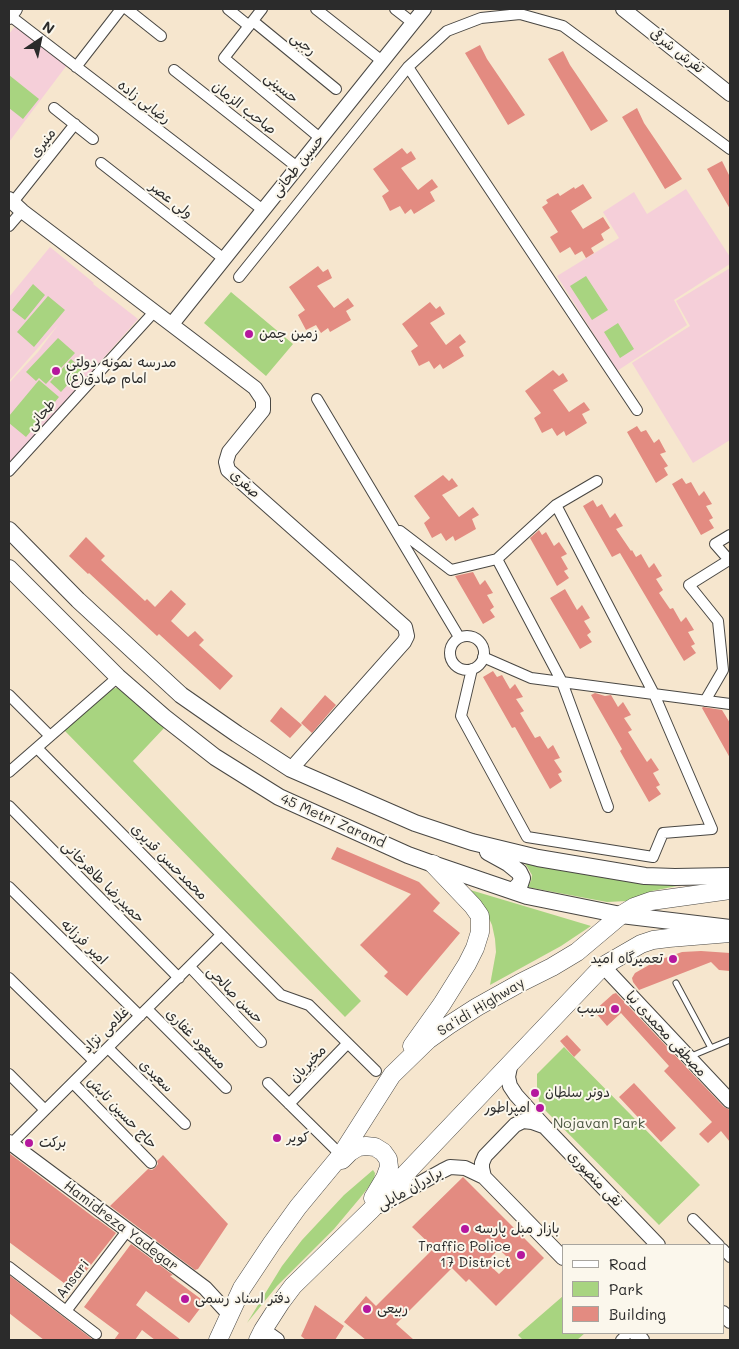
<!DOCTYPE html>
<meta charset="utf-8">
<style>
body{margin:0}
#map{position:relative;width:739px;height:1349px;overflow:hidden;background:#f6e6ce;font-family:Mali,sans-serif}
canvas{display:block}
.frame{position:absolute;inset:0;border:10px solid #2b2b2b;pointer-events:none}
.legend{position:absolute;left:562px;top:1244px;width:162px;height:90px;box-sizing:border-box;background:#fbf7ec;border:1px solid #a8a59f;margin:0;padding:6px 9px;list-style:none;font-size:15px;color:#2b2b2b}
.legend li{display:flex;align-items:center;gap:10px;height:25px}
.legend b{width:25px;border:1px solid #a8a59f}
.north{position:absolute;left:15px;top:15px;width:50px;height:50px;-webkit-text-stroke:4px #fbf7ec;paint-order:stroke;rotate:34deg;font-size:14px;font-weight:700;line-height:20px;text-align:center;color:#2b2b2b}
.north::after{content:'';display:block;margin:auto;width:18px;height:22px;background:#2b2b2b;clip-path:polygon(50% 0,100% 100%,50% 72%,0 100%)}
</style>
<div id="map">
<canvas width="739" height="1349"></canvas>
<div class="frame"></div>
<ul class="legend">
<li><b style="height:6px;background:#fff"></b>Road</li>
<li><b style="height:14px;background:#a8d480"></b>Park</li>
<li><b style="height:14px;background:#e38b81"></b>Building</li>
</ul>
<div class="north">N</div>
</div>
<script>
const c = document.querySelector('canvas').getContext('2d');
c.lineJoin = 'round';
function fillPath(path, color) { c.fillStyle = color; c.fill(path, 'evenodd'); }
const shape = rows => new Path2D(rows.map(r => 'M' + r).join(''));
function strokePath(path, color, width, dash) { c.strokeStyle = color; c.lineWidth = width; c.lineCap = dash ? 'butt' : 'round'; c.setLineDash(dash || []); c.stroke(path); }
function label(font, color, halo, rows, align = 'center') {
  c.font = font + ' Mali,"Playpen Sans Arabic",sans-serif'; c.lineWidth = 4; c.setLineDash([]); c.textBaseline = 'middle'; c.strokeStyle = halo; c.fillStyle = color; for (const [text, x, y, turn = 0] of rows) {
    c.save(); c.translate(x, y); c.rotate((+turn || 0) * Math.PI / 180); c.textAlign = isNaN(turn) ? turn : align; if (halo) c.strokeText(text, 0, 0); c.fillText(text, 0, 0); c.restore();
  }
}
fillPath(shape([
 [16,25,67,65,9,142,9,34],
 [686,189,730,257,730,264,674,300,687,325,617,371,557,276,619,238,603,212,634,192,647,214],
 [50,247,94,283,91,286,93,284,138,319,9,465,9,383,38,352,58,325,9,381,9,297],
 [730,268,730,440,693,463,632,363,690,326,676,301]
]), '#f5cfd9');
fillPath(shape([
 [9,75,39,99,23,119,9,108],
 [586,276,608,310,592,320,570,286],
 [33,284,45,295,25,320,12,310],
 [231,292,293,344,266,376,204,323],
 [48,296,65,310,34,347,17,332],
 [618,323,634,349,620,358,604,332],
 [58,338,75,353,46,384,39,378,36,381,26,372],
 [71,359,82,369,61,392,50,382],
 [39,380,59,397,26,437,9,423,9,416],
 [116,688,121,688,165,727,133,761,361,1001,345,1017,64,730,111,689],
 [517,857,687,884,652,891,627,901,607,902,527,887,531,881,532,875,526,865],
 [467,889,591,926,561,946,490,985,496,952,495,939,492,925,487,914],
 [564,1047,700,1185,659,1225,540,1105,537,1091,537,1074],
 [373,1170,375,1173,374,1180,360,1198,334,1229,277,1286,247,1323,282,1266,302,1240,344,1195],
 [563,1296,563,1333,585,1333,577,1340,523,1340,518,1335]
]), '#a8d480');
fillPath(shape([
 [480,45,487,59,525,115,508,125,465,53],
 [563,51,570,65,608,121,591,131,548,59],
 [637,108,644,123,682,179,665,189,622,117],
 [402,148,407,154,411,151,416,159,401,168,418,190,432,179,438,187,430,192,435,201,414,214,411,209,405,214,400,206,390,211,382,196,389,191,373,169],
 [722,161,730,177,730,209,707,169],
 [583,184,592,198,571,211,583,229,603,217,610,228,601,234,604,240,591,248,594,253,586,258,582,251,575,255,570,247,560,253,550,237,558,232,542,207,548,203,546,200,558,193,560,196,574,187,575,189],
 [318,266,323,272,328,269,332,278,317,286,334,308,348,298,354,306,346,311,351,320,330,332,328,328,321,333,316,325,306,330,298,315,305,310,289,287],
 [430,302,436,309,440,306,445,314,430,323,446,345,460,334,466,342,459,347,464,356,443,369,440,364,434,369,429,361,419,366,411,351,418,346,402,324],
 [553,370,559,376,563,373,568,381,553,390,569,412,584,402,590,410,582,414,587,423,566,436,564,431,557,436,552,428,542,433,534,418,541,413,525,391],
 [637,426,641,432,646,430,654,443,659,439,666,452,660,454,668,466,664,468,668,475,656,483,627,432],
 [443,475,449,481,452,478,458,486,442,495,459,517,473,507,479,515,472,519,476,529,455,541,453,536,446,541,441,533,432,538,424,523,430,518,414,496],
 [682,478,686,484,691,482,699,496,704,491,712,504,706,506,713,518,709,520,714,528,701,535,672,484],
 [593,500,597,507,602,504,610,518,615,513,623,526,616,529,631,551,632,550,636,557,641,554,649,568,654,563,662,576,656,579,663,590,659,593,670,609,673,608,681,622,686,617,694,630,688,632,695,644,691,646,696,653,684,661,620,553,612,557,583,506],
 [539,530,542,535,546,532,554,546,559,542,567,554,561,557,568,569,564,571,569,578,557,586,530,538],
 [86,537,105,556,101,560,145,601,147,599,155,607,171,590,186,604,171,621,188,637,195,631,204,640,199,645,233,676,220,690,159,634,157,636,89,573,88,574,69,556],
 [473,572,480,585,485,580,493,593,487,595,494,607,490,610,495,617,483,624,455,576],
 [565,589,577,610,582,605,590,618,584,621,591,632,587,635,592,642,580,649,550,598],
 [493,671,497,677,502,675,510,689,515,684,523,697,516,699,524,711,520,713,535,738,540,736,548,749,553,745,560,758,554,760,562,772,558,774,562,781,550,789,515,727,512,728,483,677],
 [595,693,605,696,611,695,618,707,623,702,631,715,624,718,632,730,628,732,647,762,651,758,659,770,653,773,660,785,656,787,661,794,649,802,620,751,622,749,591,695],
 [325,695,336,705,312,733,301,723],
 [281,707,302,725,290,738,270,721],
 [703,707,722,710,730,723,730,758,702,708],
 [337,847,419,882,440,903,433,911,460,933,407,996,384,976,388,972,360,945,411,894,331,859],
 [701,951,730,953,730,971,719,970,711,962,639,990,633,982,632,978,635,973,656,961,682,952],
 [616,993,724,1107,730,1110,730,1142,721,1131,708,1143,699,1134,712,1122,664,1071,669,1066,621,1013,607,1026,594,1011,613,994],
 [567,1035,581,1050,574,1057,560,1041],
 [634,1083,676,1128,661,1142,619,1097],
 [9,1153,96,1219,97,1219,116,1233,72,1289,9,1242],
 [163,1155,228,1224,198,1269,195,1270,110,1206,148,1169,152,1170,155,1168,158,1164,157,1161],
 [463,1177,544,1258,496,1306,469,1279,466,1282,452,1268,396,1324,414,1340,366,1340,344,1322,366,1296,376,1306,434,1248,412,1227],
 [499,1249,512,1262,499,1274,486,1262],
 [131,1244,173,1275,170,1276,205,1302,189,1323,146,1291,136,1305,181,1340,155,1340,142,1330,135,1340,114,1340,119,1333,84,1307],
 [9,1275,92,1339,94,1340,44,1340,23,1324,9,1313],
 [315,1305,344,1326,335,1340,306,1340,301,1336]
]), '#e38b81');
const service = shape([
 [676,983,711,1048],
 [689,1057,730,1040]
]);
const minor = shape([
 [127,9,161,36],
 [228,9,249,26],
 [262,9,224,58,320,138],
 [316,9,382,61],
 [395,9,413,23],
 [9,15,263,210],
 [253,21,336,89],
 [76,67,121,9],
 [408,67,637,410],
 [174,70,297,167],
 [54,108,93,139],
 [101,163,224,259],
 [13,202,75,124],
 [9,226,22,211],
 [239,277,408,67,447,31,481,18,520,14,563,26,730,149],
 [317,399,459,637],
 [9,471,154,312],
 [400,531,451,570,497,559,556,505,597,481],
 [497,559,562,682,608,807],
 '450 653a17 17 0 1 1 34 0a17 17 0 1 1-34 0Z',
 [483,657,531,678,730,704],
 [472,669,461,716,527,837,653,857,663,833,712,829,654,694,556,505],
 [9,695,50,736],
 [705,701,723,670,718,621,689,585,729,560,715,544,730,535],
 [37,748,281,995,309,1005,376,1071],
 [9,772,118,677],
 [9,806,179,978],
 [9,887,140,1016],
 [190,967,261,1042],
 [9,978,94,1061],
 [147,1009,226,1088],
 [108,1048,185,1124],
 [9,1074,45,1110],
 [73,1083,151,1163],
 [268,1083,341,1155],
 [289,1104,347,1044],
 [11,1144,221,935],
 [693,1219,719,1245],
 [723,1249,730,1257],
 [9,1267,66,1311,127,1231],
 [66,1311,96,1334],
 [621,1340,628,1333]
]);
const tertiary = shape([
 [623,9,730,94],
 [9,17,15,9],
 [9,199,22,211,255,388,263,400,263,410,229,452,226,462,228,470,405,627,407,636,404,642,291,769],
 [172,324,424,9],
 [603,966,730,1101],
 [511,1062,508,1077,510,1086,516,1095,544,1126,658,1245],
 [9,1142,205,1288,229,1314],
 [484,1177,482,1168,482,1163,485,1156,515,1125,523,1121,532,1122,543,1126],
 [379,1206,442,1171,450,1167,465,1168,484,1177,563,1258],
 [723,1313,730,1321],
 [263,1330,277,1340],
 [635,1333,642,1340]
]);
const primary = shape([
 [9,530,78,600,181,695,237,734,291,769,415,823,472,842,538,858,645,876,675,877,730,876],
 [9,568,118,677,164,717,215,757,279,797,408,855,433,864,527,896,621,915,730,928],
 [488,852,508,863,519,872,522,878,520,884,513,891]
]);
const trunk = shape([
 [412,1046,442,1004,467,964,475,948,480,932,480,916,473,906,433,864],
 [342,1160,350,1152,358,1147,366,1146,375,1147,383,1152,388,1159,389,1167,385,1178,373,1198],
 [218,1340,242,1288,272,1243,298,1207,341,1155,392,1075,428,1040,449,1025,477,1007,520,983,552,967,577,952,621,915,634,907,651,901,730,890],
 [258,1340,263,1330,281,1302,293,1286,371,1210,603,966,641,944,653,940,669,938,730,933]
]);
strokePath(service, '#494743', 7);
strokePath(minor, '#494743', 12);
strokePath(tertiary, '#494743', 16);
strokePath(primary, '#494743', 18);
strokePath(trunk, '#494743', 19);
strokePath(service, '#fff', 5);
strokePath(minor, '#fff', 10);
strokePath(tertiary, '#fff', 14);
strokePath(primary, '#fff', 16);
strokePath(trunk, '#fff', 18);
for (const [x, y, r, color] of [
 [249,334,5,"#b5179e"],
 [56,371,5,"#b5179e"],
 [673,959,5,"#b5179e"],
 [615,1009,5,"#b5179e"],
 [535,1093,5,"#b5179e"],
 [540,1108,5,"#b5179e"],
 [277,1138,5,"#b5179e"],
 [29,1143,5,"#b5179e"],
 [465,1229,5,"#b5179e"],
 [521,1255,5,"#b5179e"],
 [185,1299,5,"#b5179e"],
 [367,1309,5,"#b5179e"]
]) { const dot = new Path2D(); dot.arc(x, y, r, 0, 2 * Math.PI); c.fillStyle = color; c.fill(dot); strokePath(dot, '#fbf7ec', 2); }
label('14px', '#2b2b2b', '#fbf7ec', [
 ["رجبی",303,44,39],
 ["تفرش شرقی",677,51,38],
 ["حسینی",281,88,40],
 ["رضایی زاده",144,102,37],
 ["صاحب الزمان",244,108,38],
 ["منیری",43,143,-52],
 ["حسین طحانی",298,166,-51],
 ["ولی عصر",171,200,38],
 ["طحانی",41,415,-48],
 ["صفری",245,484,43],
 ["45 Metri Zarand",333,821,24],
 ["محمدحسن قدیری",169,862,45],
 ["حمیدرضا طاهرخانی",103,882,45],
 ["امیر فرزانه",84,942,44],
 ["حسن صالحی",235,995,46],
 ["Sa'idi Highway",481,1007,-31],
 ["غلامی نژاد",106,1030,-45],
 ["مصطفی محمدی نیا",666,1034,47],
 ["مسعود غفاری",196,1039,45],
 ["مخبریان",308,1064,-46],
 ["سعيدی",156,1076,44],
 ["حاج حسین تابش",122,1113,46],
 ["نقی منصوری",595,1179,46],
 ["برادران مایلی",410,1189,-29],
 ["Hamidreza Yadegar",121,1226,37],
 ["Ansari",73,1279,-53]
]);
label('14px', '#2b2b2b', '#fbf7ec', [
 ["زمین چمن",259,334],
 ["مدرسه نمونه دولتی",66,363],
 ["امام صادق(ع)",66,379],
 ["تعمیرگاه امید",663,959,"right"],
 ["سیب",605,1009,"right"],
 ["دونر سلطان",545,1093],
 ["امپراطور",530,1108,"right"],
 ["کویر",287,1138],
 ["برکت",39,1143],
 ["بازار مبل پارسه",475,1229],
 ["Traffic Police",511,1247,"right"],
 ["17 District",511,1263,"right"],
 ["دفتر اسناد رسمی",195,1299],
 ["ربیعی",377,1309]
], 'left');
label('14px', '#4a5540', '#fbf7ec', [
 ["Nojavan Park",599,1124]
]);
</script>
